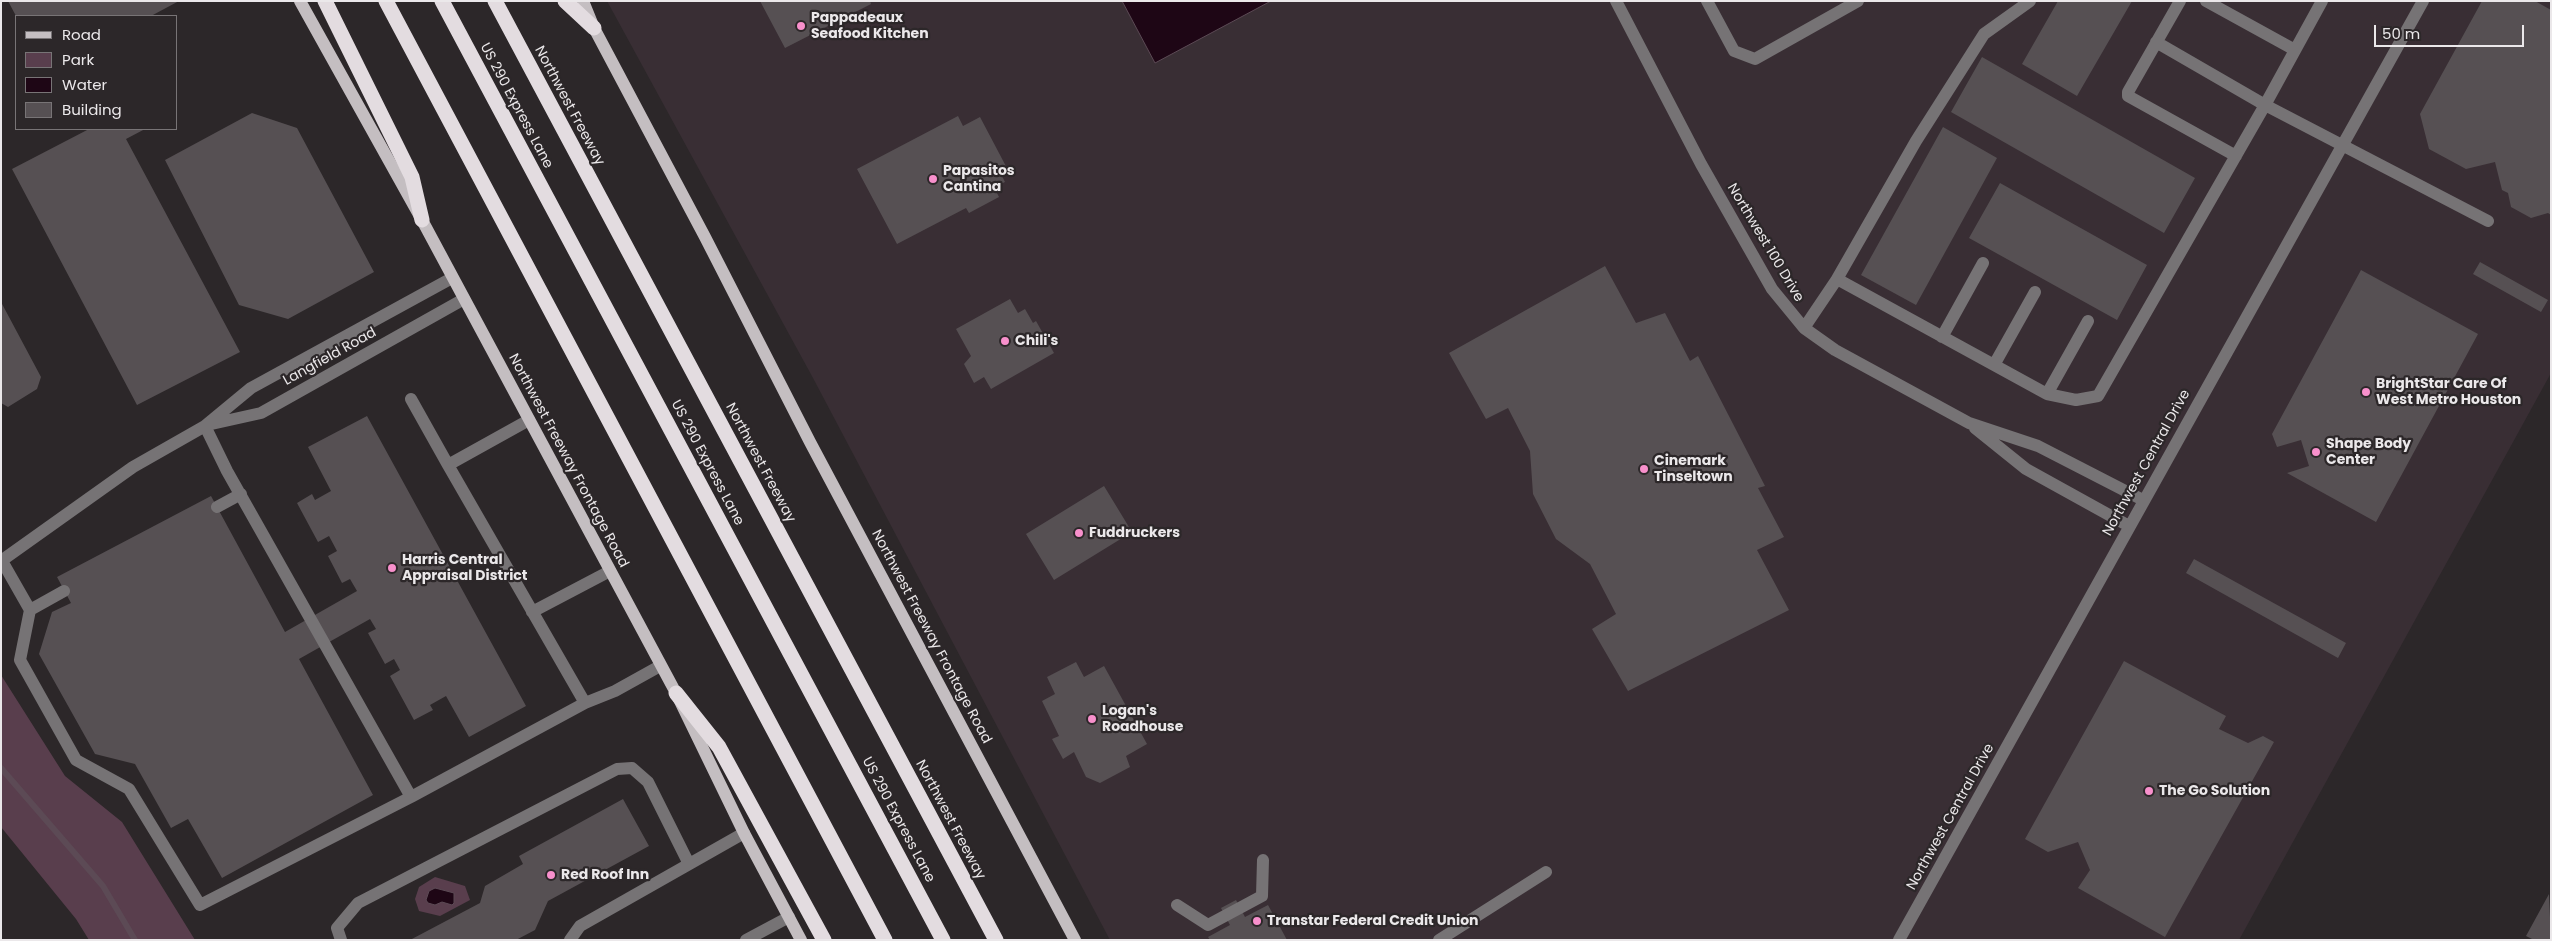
<!DOCTYPE html>
<style>
body{margin:0}
#map{position:relative;width:2552px;height:941px;overflow:hidden;background:#2c2729;font-family:Poppins,sans-serif}
canvas{display:block}
.frame{position:absolute;inset:0;border:2px solid #ebe8ea;pointer-events:none}
.legend{position:absolute;left:15px;top:15px;width:162px;height:115px;box-sizing:border-box;background:#2c2729;border:1px solid #787476;margin:0;padding:6px 9px;list-style:none;font-size:15px;color:#ebe8ea}
.legend li{display:flex;align-items:center;gap:10px;height:25px}
.legend b{width:25px;border:1px solid #787476}
.scale{position:absolute;left:2374px;top:25px;width:150px;height:22px;box-sizing:border-box;border:2px solid #ebe8ea;border-top:0;padding-left:6px;font-size:15px;line-height:18px;white-space:nowrap;color:#ebe8ea;-webkit-text-stroke:4px #2c2729;paint-order:stroke}
</style>
<div id="map">
<canvas width="2552" height="941"></canvas>
<div class="frame"></div>
<ul class="legend">
<li><b style="height:6px;background:#c4bec1"></b>Road</li>
<li><b style="height:14px;background:#593e4d"></b>Park</li>
<li><b style="height:14px;background:#1e0615"></b>Water</li>
<li><b style="height:14px;background:#565053"></b>Building</li>
</ul>
<div class="scale">50 m</div>
</div>
<script>
const c = document.querySelector('canvas').getContext('2d');
c.lineJoin = 'round';
function fillPath(path, color) { c.fillStyle = color; c.fill(path, 'evenodd'); }
const shape = rows => new Path2D(rows.map(r => 'M' + r).join(''));
function strokePath(path, color, width, dash) { c.strokeStyle = color; c.lineWidth = width; c.lineCap = dash ? 'butt' : 'round'; c.setLineDash(dash || []); c.stroke(path); }
function label(font, color, halo, rows, align = 'center') {
  c.font = font + ' Poppins,sans-serif'; c.lineWidth = 4.5; c.setLineDash([]); c.textBaseline = 'middle'; c.strokeStyle = halo; c.fillStyle = color; for (const [text, x, y, turn = 0] of rows) {
    c.save(); c.translate(x, y); c.rotate((+turn || 0) * Math.PI / 180); c.textAlign = isNaN(turn) ? turn : align; if (halo) c.strokeText(text, 0, 0); c.fillText(text, 0, 0); c.restore();
  }
}
fillPath(shape([
 [607,1,1122,1,1155,62,1271,1,2551,1,2551,373,2239,940,1110,940,813,378]
]), '#392e34');
fillPath(shape([
 [1,675,65,776,122,822,195,940,89,940,76,919,1,827],
 [435,877,465,886,470,900,440,916,419,911,415,899,419,887]
]), '#593e4d');
const water = shape([
 [1122,1,1271,1,1155,63,1122,1],
 [435,888,454,893,454,903,452,905,442,902,435,905,428,903,426,900,429,891,435,888]
]);
fillPath(water, '#1e0615');
strokePath(water, '#5c4a55', 1);
strokePath(shape([
 [1,768,103,886,135,940]
]), '#5c4a55', 6);
fillPath(shape([
 [8,1,179,1,151,16,16,16],
 [760,1,870,1,871,4,785,48],
 [2058,1,2132,1,2077,96,2022,64],
 [2482,1,2535,1,2551,10,2551,215,2548,213,2531,218,2511,207,2508,193,2502,190,2495,162,2466,169,2429,149,2420,114],
 [1982,57,2195,178,2164,233,1951,112],
 [252,113,297,128,374,272,288,319,239,305,165,160],
 [958,116,963,126,980,117,1009,172,1002,176,1005,182,994,187,999,197,969,213,966,208,897,244,857,169],
 [1943,127,1997,158,1916,305,1861,275],
 [89,129,145,129,126,139,240,352,137,405,12,169],
 [2000,183,2147,265,2117,320,1969,238],
 [2480,262,2548,300,2541,312,2473,274],
 [1605,266,1636,323,1665,313,1690,361,1698,356,1765,486,1758,488,1784,537,1757,550,1789,610,1628,691,1592,629,1616,614,1590,564,1556,539,1533,494,1530,451,1508,408,1486,419,1449,353],
 [2361,270,2478,334,2376,522,2287,473,2309,466,2301,440,2277,447,2272,434],
 [1010,299,1018,313,1025,309,1033,323,1036,321,1054,353,991,389,984,377,974,383,964,364,971,356,956,329],
 [1,302,41,377,37,389,8,407,1,403],
 [367,416,526,706,469,737,446,696,430,705,433,710,414,720,390,676,400,670,394,659,385,664,368,633,376,629,370,619,299,659,373,795,222,878,188,819,171,828,135,764,95,754,39,654,52,612,71,603,57,577,211,496,285,632,357,591,350,579,342,583,328,556,337,551,329,536,318,542,297,503,312,494,315,500,331,491,308,447],
 [1104,486,1132,532,1054,580,1026,534],
 [2194,559,2346,643,2338,658,2186,573],
 [2124,661,2226,716,2219,729,2248,743,2263,736,2274,742,2165,937,2078,888,2090,870,2078,842,2048,852,2025,839],
 [1076,662,1084,677,1104,666,1147,744,1126,756,1130,767,1100,783,1086,777,1074,752,1063,759,1052,739,1059,736,1042,701,1055,694,1047,677],
 [623,799,649,846,548,901,535,930,516,940,410,940,480,903,485,886,523,864,519,856],
 [2549,894,2551,940,2534,940,2526,936],
 [1236,900,1245,917,1268,905,1287,940,1210,940,1208,937,1230,925,1221,908]
]), '#565053');
strokePath(shape([
 [1616,1,1701,164,1772,289,1804,328,1835,350,1969,423,2038,446,2143,500],
 [1707,1,1734,51,1755,59,1858,1],
 [2180,1,2128,92,2128,96,2236,156],
 [2206,1,2295,50],
 [2322,1,2265,105,2488,221],
 [1837,279,1916,141,1984,34,2030,1],
 [1804,328,1837,279,2047,394,2076,400,2098,396,2265,105,2156,42],
 [1942,337,1983,263],
 [1994,365,2035,292],
 [2047,394,2088,321],
 [411,399,448,465],
 [529,420,448,465,585,703],
 [207,425,261,413,464,299],
 [205,426,227,471,411,797,585,703,615,691,660,666],
 [1975,428,2026,469,2129,526],
 [217,507,241,494],
 [1,561,133,467,205,426,251,388,452,278],
 [2,561,30,610,20,660,76,760,129,789,200,905,411,797],
 [30,610,64,591],
 [532,612,610,571],
 [1177,905,1208,925,1262,896,1263,860],
 [341,940,337,928,358,903,617,769,632,768,648,782,689,864],
 [570,940,580,926,744,833],
 [746,940,789,917],
 [1439,940,1546,872],
 [1899,940,2423,1]
]), '#767375', 12);
strokePath(shape([
 [300,1,422,220,676,693,744,833,801,940],
 [583,1,594,28,705,237,810,442,1075,940]
]), '#c4bec1', 12);
strokePath(shape([
 [325,1,412,177,422,220],
 [386,1,885,940],
 [442,1,943,940],
 [495,1,996,940],
 [565,1,594,28],
 [676,693,719,747,824,940]
]), '#e3dce0', 15);
for (const [x, y, r, color] of [
 [801,26,5,"#f890cc"],
 [933,179,5,"#f890cc"],
 [1005,341,5,"#f890cc"],
 [2366,392,5,"#f890cc"],
 [2316,452,5,"#f890cc"],
 [1644,469,5,"#f890cc"],
 [1079,533,5,"#f890cc"],
 [392,568,5,"#f890cc"],
 [1092,719,5,"#f890cc"],
 [2149,791,5,"#f890cc"],
 [551,875,5,"#f890cc"],
 [1257,921,5,"#f890cc"]
]) { const dot = new Path2D(); dot.arc(x, y, r, 0, 2 * Math.PI); c.fillStyle = color; c.fill(dot); strokePath(dot, '#2c2729', 2); }
label('bold 14px', '#ebe8ea', '#2c2729', [
 ["Pappadeaux",811,18],
 ["Seafood Kitchen",811,34],
 ["Papasitos",943,171],
 ["Cantina",943,187],
 ["Chili's",1015,341],
 ["BrightStar Care Of",2376,384],
 ["West Metro Houston",2376,400],
 ["Shape Body",2326,444],
 ["Center",2326,460],
 ["Cinemark",1654,461],
 ["Tinseltown",1654,477],
 ["Fuddruckers",1089,533],
 ["Harris Central",402,560],
 ["Appraisal District",402,576],
 ["Logan's",1102,711],
 ["Roadhouse",1102,727],
 ["The Go Solution",2159,791],
 ["Red Roof Inn",561,875],
 ["Transtar Federal Credit Union",1267,921]
], 'left');
label('14px', '#ebe8ea', '#2c2729', [
 ["US 290 Express Lane",516,106,62],
 ["Northwest Freeway",569,106,62],
 ["Northwest 100 Drive",1765,243,59],
 ["Langfield Road",330,357,-29],
 ["Northwest Freeway Frontage Road",568,461,62],
 ["US 290 Express Lane",707,463,62],
 ["Northwest Freeway",760,463,62],
 ["Northwest Central Drive",2147,463,-61],
 ["Northwest Freeway Frontage Road",931,637,62],
 ["Northwest Central Drive",1951,817,-61],
 ["US 290 Express Lane",898,820,62],
 ["Northwest Freeway",950,820,62]
]);
</script>
